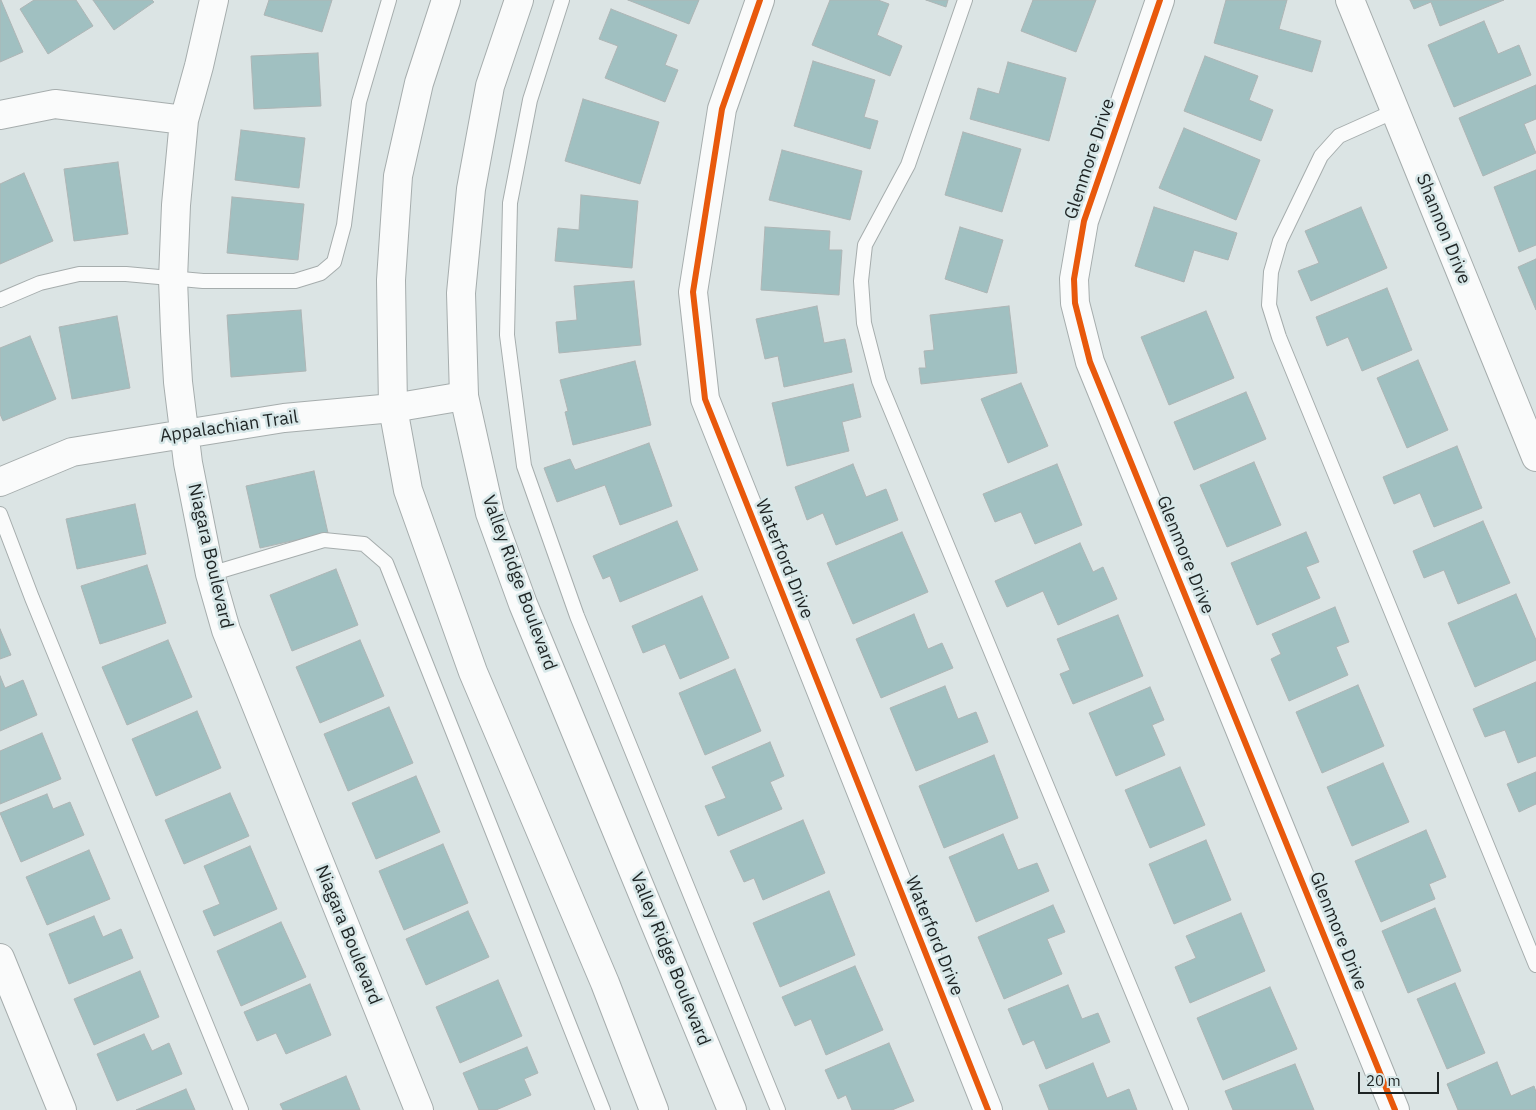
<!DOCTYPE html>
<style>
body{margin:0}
#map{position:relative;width:1536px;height:1110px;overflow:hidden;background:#dbe4e4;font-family:"IBM Plex Sans",sans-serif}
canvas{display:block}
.scale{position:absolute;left:1358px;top:1072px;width:81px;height:22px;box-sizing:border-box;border:2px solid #1d2323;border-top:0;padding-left:6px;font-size:15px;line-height:18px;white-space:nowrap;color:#1d2323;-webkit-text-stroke:4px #d7e7e8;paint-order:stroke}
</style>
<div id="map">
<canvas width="1536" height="1110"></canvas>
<div class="scale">20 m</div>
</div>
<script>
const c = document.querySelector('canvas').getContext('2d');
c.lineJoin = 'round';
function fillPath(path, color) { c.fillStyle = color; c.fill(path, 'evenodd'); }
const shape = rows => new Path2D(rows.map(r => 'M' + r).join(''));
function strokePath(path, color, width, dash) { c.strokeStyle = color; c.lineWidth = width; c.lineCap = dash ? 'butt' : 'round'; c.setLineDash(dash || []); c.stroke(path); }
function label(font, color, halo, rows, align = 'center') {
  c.font = font + ' "IBM Plex Sans",sans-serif'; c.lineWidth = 5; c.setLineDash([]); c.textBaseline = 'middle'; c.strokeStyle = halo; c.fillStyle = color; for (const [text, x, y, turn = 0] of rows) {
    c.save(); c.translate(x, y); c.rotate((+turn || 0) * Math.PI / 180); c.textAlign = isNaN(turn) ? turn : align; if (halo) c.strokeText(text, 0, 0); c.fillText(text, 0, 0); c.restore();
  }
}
const building = shape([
 [0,0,1,0,23,52,0,62,0,0],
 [34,0,76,0,93,26,48,54,20,9,34,0],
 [93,0,152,0,154,2,114,30,93,0],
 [269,0,332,0,322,32,264,15,269,0],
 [628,0,699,0,689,24,628,0],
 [830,0,878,0,889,4,877,35,902,46,890,76,812,45,830,0],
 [926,0,948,0,946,7,926,0],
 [1033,0,1096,0,1076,52,1021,31,1033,0],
 [1226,0,1287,0,1279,29,1321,41,1312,72,1214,43,1226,0],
 [1410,0,1504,0,1440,26,1431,2,1414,9,1410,0],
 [611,9,677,35,665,65,678,70,665,102,605,78,618,46,599,39,611,9],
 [1484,21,1498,54,1519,45,1531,75,1454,107,1428,45,1484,21],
 [318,53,321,106,254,109,251,56,318,53],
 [1205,56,1258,76,1249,100,1273,110,1261,141,1184,111,1205,56],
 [813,61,875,80,864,117,878,121,870,149,794,126,813,61],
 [1008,62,1066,78,1049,141,970,119,978,88,999,94,1008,62],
 [1536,85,1536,119,1524,124,1536,153,1483,176,1459,118,1536,85],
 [583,99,659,122,640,184,565,161,583,99],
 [1184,128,1260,160,1236,220,1159,188,1184,128],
 [241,130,305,138,299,188,235,180,241,130],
 [963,132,1021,149,1002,212,945,195,963,132],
 [782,150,862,171,850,220,769,200,782,150],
 [118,162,128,234,74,241,64,169,118,162],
 [1536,170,1536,245,1519,252,1494,187,1536,170],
 [24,173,53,241,0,264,0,184,24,173],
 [581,195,638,201,632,268,555,261,558,228,579,230,581,195],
 [232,197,304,204,298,260,227,253,232,197],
 [1154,207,1237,233,1228,260,1194,250,1184,282,1135,266,1154,207],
 [1361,207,1387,268,1311,301,1298,271,1319,263,1305,231,1361,207],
 [765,227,830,231,829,250,842,250,839,295,761,290,765,227],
 [960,227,1003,240,987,293,945,279,960,227],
 [1536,259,1536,310,1518,267,1536,259],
 [634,281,641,345,559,353,556,322,577,320,574,286,634,281],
 [1387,288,1412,350,1362,371,1348,337,1327,346,1316,317,1387,288],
 [817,306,824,343,845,339,852,372,784,387,778,356,765,359,756,319,817,306],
 [1009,306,1017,373,921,384,919,368,926,368,924,351,934,350,930,315,1009,306],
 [301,310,306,371,231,377,227,315,301,310],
 [1206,311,1234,378,1169,405,1141,337,1206,311],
 [117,316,130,388,72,399,59,327,117,316],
 [30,336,56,399,3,421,0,414,0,348,30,336],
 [1418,360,1448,430,1407,448,1377,378,1418,360],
 [635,361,651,425,573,445,565,412,568,411,560,380,635,361],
 [1021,383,1048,446,1008,463,981,399,1021,383],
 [853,384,861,417,842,422,849,451,787,466,772,403,853,384],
 [1246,392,1266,439,1194,470,1174,422,1246,392],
 [649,443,672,506,620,525,605,485,557,502,544,468,570,459,575,470,649,443],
 [1457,446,1482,508,1434,527,1420,493,1394,504,1383,477,1457,446],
 [1254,462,1281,525,1227,547,1200,485,1254,462],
 [853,464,866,497,886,489,898,520,836,545,823,513,807,520,795,487,853,464],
 [1057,464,1082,525,1035,544,1021,512,995,522,983,494,1057,464],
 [314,471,328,533,260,548,246,486,314,471],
 [135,504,146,554,77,569,66,519,135,504],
 [677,521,698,570,620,602,610,576,603,579,593,556,677,521],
 [1483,521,1510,583,1458,604,1444,570,1424,578,1413,551,1483,521],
 [902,532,928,592,853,624,827,563,902,532],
 [1306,532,1319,562,1306,567,1320,598,1257,625,1231,563,1306,532],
 [1080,543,1093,572,1103,567,1117,599,1058,625,1043,591,1007,607,995,581,1080,543],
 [147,565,166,623,100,644,81,586,147,565],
 [336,569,358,625,292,651,270,595,336,569],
 [1516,594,1536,640,1536,660,1475,687,1448,623,1516,594],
 [702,596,729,658,680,679,665,644,643,653,632,626,702,596],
 [1335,607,1349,642,1336,647,1348,675,1289,701,1271,659,1281,654,1272,634,1335,607],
 [914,614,928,649,942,643,953,668,881,698,856,639,914,614],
 [1118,615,1143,676,1073,704,1060,674,1070,670,1057,639,1118,615],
 [0,629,11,655,0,659,0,629],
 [168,640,192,697,127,725,102,667,168,640],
 [360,640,384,696,320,723,296,667,360,640],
 [735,669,761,731,705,755,679,693,735,669],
 [0,676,5,688,23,680,37,715,0,731,0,676],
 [1536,682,1536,756,1518,763,1505,730,1485,737,1473,709,1536,682],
 [1358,685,1384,746,1322,773,1296,712,1358,685],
 [945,686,958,719,976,712,988,742,916,771,890,708,945,686],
 [1150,687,1164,720,1152,725,1165,755,1116,776,1089,713,1150,687],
 [389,707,413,763,348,791,324,734,389,707],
 [197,711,221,768,156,796,132,739,197,711],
 [42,733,61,779,0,804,0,751,42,733],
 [770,742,784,776,770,782,782,809,718,836,705,806,726,798,712,767,770,742],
 [994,755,1018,818,944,848,919,786,994,755],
 [1383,763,1409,822,1352,846,1327,787,1383,763],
 [1180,767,1205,825,1150,848,1125,790,1180,767],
 [1536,772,1536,804,1519,812,1507,784,1536,772],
 [416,776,440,832,376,859,352,803,416,776],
 [230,793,249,836,184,864,165,820,230,793],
 [47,794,53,809,70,802,84,835,21,862,0,813,47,794],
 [803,820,825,873,763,900,754,878,744,882,730,851,803,820],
 [1426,830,1446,877,1429,884,1435,899,1381,922,1355,861,1426,830],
 [1003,834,1018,870,1037,863,1049,891,976,922,949,857,1003,834],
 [1206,840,1231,900,1174,924,1149,864,1206,840],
 [443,844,468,903,404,930,379,871,443,844],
 [250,846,277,909,214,936,203,911,220,904,204,866,250,846],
 [89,850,110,899,47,925,26,877,89,850],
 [829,891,855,955,780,987,753,923,829,891],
 [1053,905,1065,932,1047,939,1062,974,1004,999,978,937,1053,905],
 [1435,908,1461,971,1408,993,1382,931,1435,908],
 [468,911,489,957,426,985,406,939,468,911],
 [1241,913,1265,971,1190,1003,1175,967,1196,958,1186,936,1241,913],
 [94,916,103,937,121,929,133,958,69,984,49,934,94,916],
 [281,922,306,977,241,1006,217,951,281,922],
 [855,966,883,1030,826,1055,811,1019,795,1026,782,997,855,966],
 [140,971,159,1017,94,1045,74,999,140,971],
 [498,980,522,1036,460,1063,436,1007,498,980],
 [1455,983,1485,1053,1447,1069,1417,999,1455,983],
 [310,984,331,1035,286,1054,276,1033,257,1041,244,1012,310,984],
 [1068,985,1082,1019,1098,1013,1110,1042,1046,1069,1034,1040,1023,1045,1008,1009,1068,985],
 [1270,987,1297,1049,1223,1080,1197,1018,1270,987],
 [144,1034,152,1051,169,1043,182,1074,117,1101,97,1054,144,1034],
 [889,1043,914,1101,892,1110,852,1110,846,1095,838,1099,825,1070,889,1043],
 [527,1047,538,1073,524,1079,531,1095,496,1110,479,1110,463,1073,527,1047],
 [1497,1062,1511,1096,1534,1086,1536,1092,1536,1110,1458,1110,1447,1084,1497,1062],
 [1093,1063,1107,1098,1129,1089,1137,1110,1049,1110,1039,1085,1093,1063],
 [1295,1064,1314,1110,1233,1110,1225,1091,1295,1064],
 [346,1076,360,1110,283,1110,280,1104,346,1076],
 [186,1089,195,1110,136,1110,186,1089]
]);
fillPath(building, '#a0c0c1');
strokePath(building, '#aeb5b5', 1);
const lane = shape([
 [562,0,530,100,510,203,507,335,524,466,577,616,778,1110],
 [965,0,908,165,865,245,861,281,864,323,879,381,1181,1110],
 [1395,111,1339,136,1321,156,1280,241,1271,272,1269,305,1279,337,1536,965],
 [0,300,40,283,79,274,126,274,203,281,295,281,321,273,334,262,344,225,359,102,389,0],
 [0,514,32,598,241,1110],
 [210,574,324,540,364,544,386,563,603,1110]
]);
const street = shape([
 [214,0,199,66,184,120,176,205,173,279,175,331,178,382,188,463,210,574,226,630,419,1110],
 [760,0,722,109,693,292,705,399,988,1110],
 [1160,0,1084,221,1074,279,1075,303,1090,362,1395,1110],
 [1350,0,1536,457],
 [0,115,55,104,184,120],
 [0,482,72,452,284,418,393,408,464,396],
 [0,958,62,1110]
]);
const secondary = shape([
 [446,0,419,83,398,176,391,280,393,408,408,490,473,672,605,983,654,1110],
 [519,0,490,86,471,189,461,293,464,396,490,513,523,604,732,1110]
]);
strokePath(lane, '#a6adad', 16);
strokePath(street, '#a6adad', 30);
strokePath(secondary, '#a6adad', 30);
strokePath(lane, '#fafbfb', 14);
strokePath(street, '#fafbfb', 28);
strokePath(secondary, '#fafbfb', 28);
strokePath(shape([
 [760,0,722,109,693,292,705,399,988,1110],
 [1160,0,1084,221,1074,279,1075,303,1090,362,1395,1110]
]), '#e8590c', 6);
label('18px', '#1d2323', '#d7e7e8', [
 ["Glenmore Drive",1090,159,-72],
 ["Shannon Drive",1443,229,68],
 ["Appalachian Trail",229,427,-8],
 ["Glenmore Drive",1185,555,68],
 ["Niagara Boulevard",210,556,77],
 ["Waterford Drive",784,559,68],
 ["Valley Ridge Boulevard",519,583,70],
 ["Glenmore Drive",1338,931,68],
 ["Niagara Boulevard",348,935,68],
 ["Waterford Drive",934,936,68],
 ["Valley Ridge Boulevard",670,959,68]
]);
</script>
